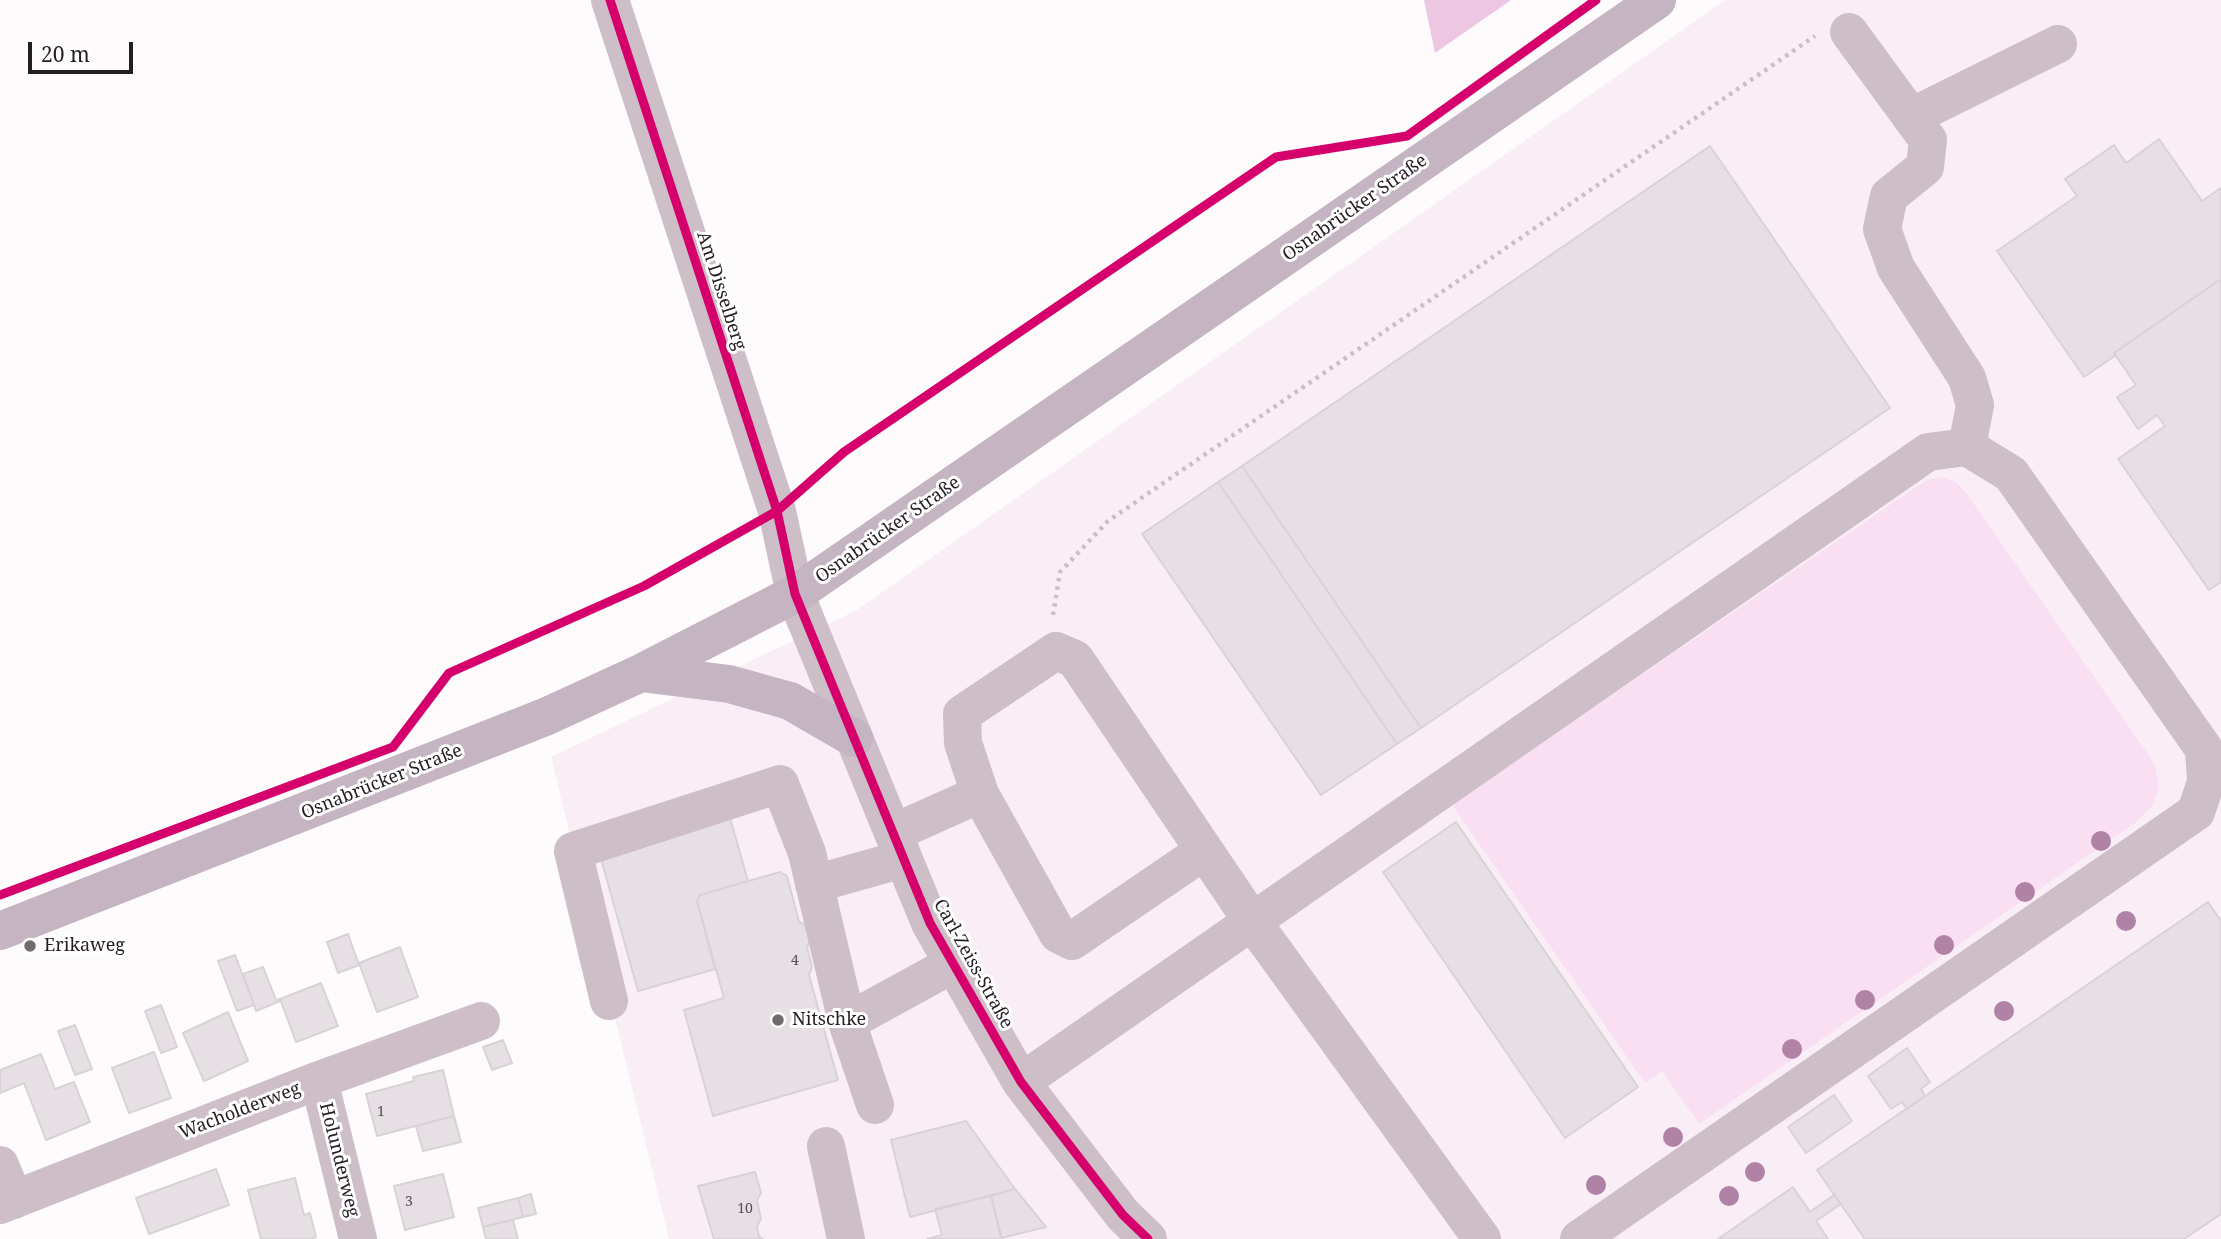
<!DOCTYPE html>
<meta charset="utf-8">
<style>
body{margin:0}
#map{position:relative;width:2221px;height:1239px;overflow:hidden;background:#fefbfd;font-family:"Noto Serif",serif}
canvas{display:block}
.scale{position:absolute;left:28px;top:42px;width:105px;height:32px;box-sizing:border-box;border:4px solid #251d23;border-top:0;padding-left:9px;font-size:21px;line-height:24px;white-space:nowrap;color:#251d23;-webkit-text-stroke:5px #fff;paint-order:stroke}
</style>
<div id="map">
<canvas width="2221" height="1239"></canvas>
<div class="scale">20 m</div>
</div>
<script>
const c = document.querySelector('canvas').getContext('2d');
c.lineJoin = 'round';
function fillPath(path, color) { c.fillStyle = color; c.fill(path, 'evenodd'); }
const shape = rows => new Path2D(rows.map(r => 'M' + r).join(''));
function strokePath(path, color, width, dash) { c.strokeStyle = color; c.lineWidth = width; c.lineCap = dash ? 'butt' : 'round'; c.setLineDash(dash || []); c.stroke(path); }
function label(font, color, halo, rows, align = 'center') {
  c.font = font + ' "Noto Serif",serif'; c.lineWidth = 6; c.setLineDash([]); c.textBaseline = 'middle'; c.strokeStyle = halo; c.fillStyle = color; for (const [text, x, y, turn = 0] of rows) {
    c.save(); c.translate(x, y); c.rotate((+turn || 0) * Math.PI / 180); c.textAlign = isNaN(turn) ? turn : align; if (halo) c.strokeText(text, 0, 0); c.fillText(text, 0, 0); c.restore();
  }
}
fillPath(shape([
 [1725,0,2221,0,2221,1239,669,1239,551,757,857,610]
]), '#faeef6');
fillPath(shape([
 [1943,477,1956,482,1967,494,2143,747,2155,765,2159,786,2153,805,2135,823,1699,1124,1662,1071,1645,1083,1452,805,1916,487,1929,479]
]), '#fadff2');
fillPath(shape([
 [1424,0,1511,0,1435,53]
]), '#edc6e2');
const building = shape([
 [2159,139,2202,201,2221,188,2221,279,2114,353,2116,355,2084,377,1997,251,2077,196,2065,179,2114,145,2126,163,2159,139],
 [1710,146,1890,408,1421,728,1242,466,1710,146],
 [2221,279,2221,582,2209,590,2118,459,2165,426,2157,415,2138,429,2117,397,2136,385,2114,353,2221,279],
 [1242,466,1421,728,1397,744,1218,482,1242,466],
 [1218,482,1397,744,1321,795,1142,534,1218,482],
 [730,818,748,881,700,895,697,901,715,969,638,991,600,855,730,818],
 [1456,822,1638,1087,1565,1138,1383,872,1456,822],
 [780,872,787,876,799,922,806,925,810,941,807,947,812,967,809,975,838,1080,713,1116,684,1010,724,998,697,901,700,895,780,872],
 [2208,902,2221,921,2221,1214,2184,1239,1865,1239,1817,1170,2208,902],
 [348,934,359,965,338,973,327,942,348,934],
 [400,947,418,997,377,1012,359,963,400,947],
 [235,955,254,1005,237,1011,218,961,235,955],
 [263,967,276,1000,280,999,280,1001,256,1011,243,974,263,967],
 [321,983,338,1026,296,1042,280,999,321,983],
 [161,1005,177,1047,161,1053,145,1011,161,1005],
 [228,1012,248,1061,204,1081,183,1033,228,1012],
 [75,1025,92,1069,75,1075,58,1031,75,1025],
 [503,1040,512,1063,492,1070,483,1047,503,1040],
 [1907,1048,1930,1082,1921,1089,1925,1096,1907,1109,1902,1102,1891,1109,1868,1076,1907,1048],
 [154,1052,171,1098,129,1113,112,1068,154,1052],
 [41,1054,55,1089,74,1082,90,1122,46,1140,24,1083,0,1093,0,1070,41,1054],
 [443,1070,454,1116,377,1136,366,1094,414,1081,413,1077,443,1070],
 [1834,1095,1852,1121,1806,1153,1788,1127,1834,1095],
 [454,1116,461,1142,423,1151,416,1126,454,1116],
 [966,1121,1015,1189,910,1217,891,1140,966,1121],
 [216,1169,229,1205,149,1234,136,1198,216,1169],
 [755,1172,761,1193,757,1200,761,1219,757,1226,759,1237,763,1239,714,1239,698,1186,755,1172],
 [443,1174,454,1217,405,1230,394,1186,443,1174],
 [295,1178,304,1215,310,1213,316,1237,310,1239,261,1239,248,1190,295,1178],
 [1793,1187,1810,1212,1834,1195,1841,1204,1816,1221,1828,1239,1718,1239,1793,1187],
 [1015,1189,1046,1227,1001,1238,991,1196,1015,1189],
 [531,1194,536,1214,523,1217,518,1198,531,1194],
 [991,1196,1002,1239,927,1239,942,1235,935,1209,991,1196],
 [518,1198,523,1217,483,1227,478,1208,518,1198],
 [513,1220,518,1239,486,1239,483,1227,513,1220]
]);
fillPath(building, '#e6e0e5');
strokePath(building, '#d8d2d6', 2);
strokePath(shape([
 [1053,615,1060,572,1108,521,1815,36]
]), '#c9c0c7', 4.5, [3.5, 5]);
strokePath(shape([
 [610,0,777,511,795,594,930,923,1021,1082,1123,1215,1148,1239],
 [1849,32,1928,140,1925,167,1889,196,1882,229,1896,268,1967,378,1975,405,1967,447],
 [1911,117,2058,44],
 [980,794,1058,934,1072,941,1204,851],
 [893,833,980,794,963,743,962,714,1056,651,1075,659,1252,921,1482,1239],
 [814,884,903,859],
 [609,1001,573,851,780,784,807,853,847,1022],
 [319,1080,358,1239],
 [1021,1082,1928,452,1967,447,2011,474,2204,749,2206,782,2196,812,1579,1239],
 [875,1105,847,1022,953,964],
 [826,1146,846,1239],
 [0,1165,14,1200],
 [0,1205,319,1080,481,1021]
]), '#cdbec8', 38);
strokePath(shape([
 [641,673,729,684,790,701,854,738],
 [0,931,545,717,641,673,795,594,1657,0]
]), '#c5b4c1', 38);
strokePath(shape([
 [610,0,777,511,795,594,930,923,1021,1082,1123,1215,1148,1239],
 [0,895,393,747,449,673,644,586,777,511,844,452,1276,157,1407,136,1596,0]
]), '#d6006c', 9);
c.fillStyle = '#af82a6';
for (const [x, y] of [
 [2101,841],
 [2025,892],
 [2126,921],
 [1944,945],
 [1865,1000],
 [2004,1011],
 [1792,1049],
 [1673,1137],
 [1755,1172],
 [1596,1185],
 [1729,1196]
]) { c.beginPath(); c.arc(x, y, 10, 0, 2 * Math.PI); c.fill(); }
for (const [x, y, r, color] of [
 [30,946,7,"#716b6f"],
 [778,1020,7,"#716b6f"]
]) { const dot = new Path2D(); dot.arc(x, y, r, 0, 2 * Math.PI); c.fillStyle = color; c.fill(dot); strokePath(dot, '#fff', 2.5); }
label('14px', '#564f54', null, [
 ["4",795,961],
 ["1",381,1112],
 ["3",409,1202],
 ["10",745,1209]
]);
label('18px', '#251d23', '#fff', [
 ["Osnabrücker Straße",1355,208,-35],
 ["Am Disselberg",721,291,72],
 ["Osnabrücker Straße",888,530,-35],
 ["Osnabrücker Straße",382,782,-22],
 ["Carl-Zeiss-Straße",973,964,61],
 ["Wacholderweg",240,1111,-21],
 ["Holunderweg",339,1160,76]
]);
label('18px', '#251d23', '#fff', [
 ["Erikaweg",44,946],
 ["Nitschke",792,1020]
], 'left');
</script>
